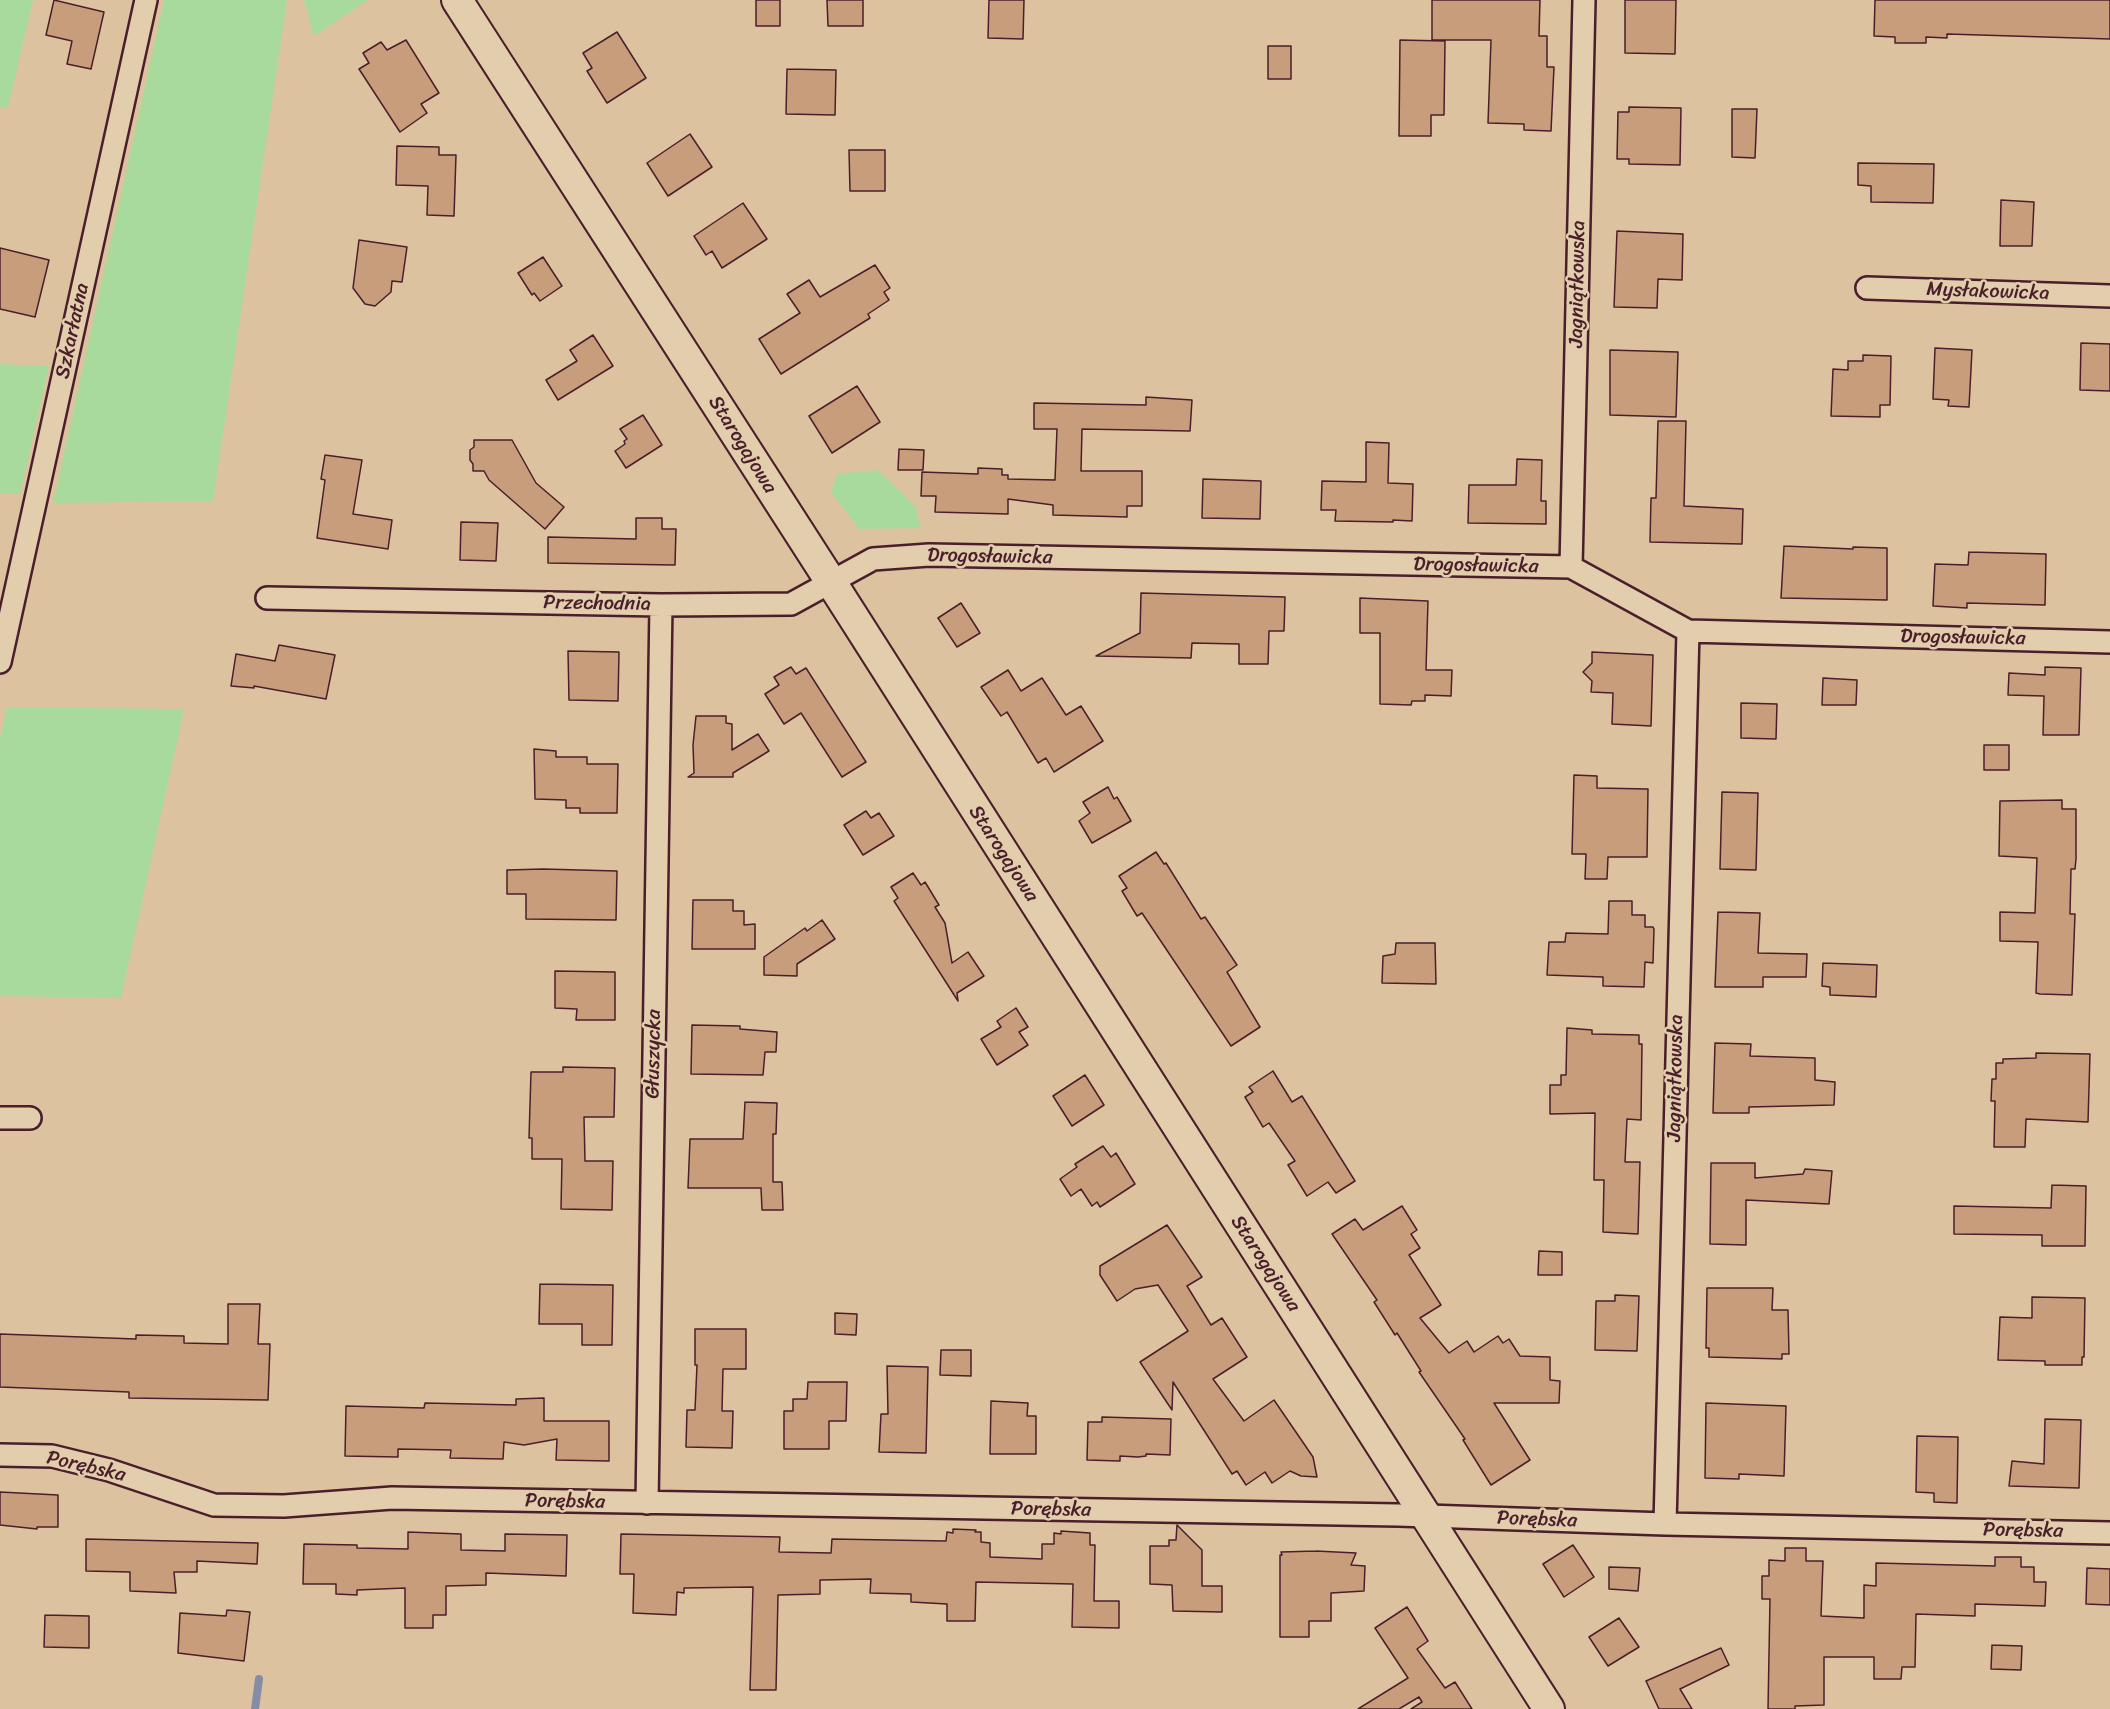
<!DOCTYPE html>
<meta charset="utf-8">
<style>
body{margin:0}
canvas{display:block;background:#ddc2a0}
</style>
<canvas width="2110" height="1709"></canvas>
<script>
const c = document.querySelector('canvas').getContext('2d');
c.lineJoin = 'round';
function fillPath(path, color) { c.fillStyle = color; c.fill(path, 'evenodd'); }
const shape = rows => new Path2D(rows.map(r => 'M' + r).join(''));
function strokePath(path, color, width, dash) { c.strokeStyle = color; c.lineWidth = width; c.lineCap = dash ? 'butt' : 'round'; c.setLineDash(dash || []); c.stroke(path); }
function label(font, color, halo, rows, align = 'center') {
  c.font = font + ' Sriracha,sans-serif'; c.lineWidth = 5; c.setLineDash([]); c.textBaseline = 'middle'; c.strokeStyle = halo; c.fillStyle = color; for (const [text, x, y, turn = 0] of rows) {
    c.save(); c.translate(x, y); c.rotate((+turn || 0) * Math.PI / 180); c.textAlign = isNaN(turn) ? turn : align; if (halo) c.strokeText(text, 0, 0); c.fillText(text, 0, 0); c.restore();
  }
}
fillPath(shape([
 [0,0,33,0,8,107,0,107],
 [164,0,287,0,213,501,53,503],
 [304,0,368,0,314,36],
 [0,364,49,366,20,494,0,494],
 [878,470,916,507,920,528,859,529,831,492,837,474],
 [7,707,184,709,121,998,0,996,0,738]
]), '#a8da9c');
strokePath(shape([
 [255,1709,259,1679]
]), '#858ca5', 8);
const building = shape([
 [54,0,104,12,91,69,67,64,72,41,46,35,54,0],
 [756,0,780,0,780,26,756,26,756,0],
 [827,0,863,0,863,26,828,26,827,0],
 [989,0,1024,0,1023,39,988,38,989,0],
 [1432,0,1540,0,1539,36,1547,36,1547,67,1554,67,1551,131,1524,130,1524,124,1488,123,1491,40,1432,40,1432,0],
 [1625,0,1676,0,1675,54,1625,53,1625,0],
 [1875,0,2110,0,2110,39,1947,34,1947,38,1926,37,1926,43,1895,43,1895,37,1874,36,1875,0],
 [617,32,646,78,607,103,587,71,592,68,583,53,617,32],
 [406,40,439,93,421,104,427,113,400,132,359,69,369,63,363,53,381,42,387,50,406,40],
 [1400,40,1445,41,1444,115,1431,115,1431,136,1399,136,1400,40],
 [1268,46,1291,46,1291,79,1268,79,1268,46],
 [787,69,836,70,835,115,786,114,787,69],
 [1629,107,1681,108,1680,165,1629,164,1629,159,1617,159,1618,112,1629,112,1629,107],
 [1732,109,1757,109,1755,158,1732,157,1732,109],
 [690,134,712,167,668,196,647,163,690,134],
 [397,146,439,147,439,155,456,155,454,216,427,215,428,186,396,185,397,146],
 [849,150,885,150,885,191,850,191,849,150],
 [1858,163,1934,164,1933,203,1871,202,1871,186,1858,185,1858,163],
 [2001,200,2034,202,2032,246,2000,246,2001,200],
 [743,203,767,239,722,268,712,251,706,255,694,236,743,203],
 [1617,231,1683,234,1682,280,1658,279,1657,308,1614,307,1617,231],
 [359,240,407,247,402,282,392,281,391,292,375,306,365,304,353,288,359,240],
 [0,248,49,260,35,317,0,309,0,248],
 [543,257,562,286,540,301,534,293,532,295,518,273,543,257],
 [875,265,890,288,884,292,889,300,868,314,870,318,781,374,759,339,800,313,787,294,809,280,820,297,875,265],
 [593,335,613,366,558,400,546,380,577,361,570,350,593,335],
 [2081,343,2110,344,2110,391,2080,390,2081,343],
 [1935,348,1972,350,1969,407,1948,406,1949,400,1933,399,1935,348],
 [1610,350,1678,352,1676,417,1610,415,1610,350],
 [1863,355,1891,356,1890,405,1880,405,1880,417,1831,416,1833,369,1848,370,1848,361,1863,361,1863,355],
 [857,386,880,422,832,453,809,416,857,386],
 [1146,397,1192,400,1190,431,1082,429,1081,471,1142,471,1142,506,1127,506,1127,517,1053,515,1053,505,1008,499,1008,514,935,512,936,496,921,496,922,472,978,474,978,468,1002,469,1002,475,1008,475,1008,479,1055,480,1057,429,1034,429,1034,403,1146,405,1146,397],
 [643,415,662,445,626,468,615,451,625,444,624,441,627,439,620,429,643,415],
 [1658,421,1686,421,1684,506,1743,509,1742,544,1650,542,1651,498,1656,498,1658,421],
 [474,440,512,440,536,483,564,507,545,529,489,480,484,471,473,471,473,464,470,460,470,450,474,447,474,440],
 [1366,442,1389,443,1388,483,1413,484,1412,521,1393,520,1393,522,1335,521,1336,510,1321,510,1322,481,1366,482,1366,442],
 [899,449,924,450,923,470,898,470,899,449],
 [325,455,362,460,353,514,392,520,388,549,317,538,325,480,321,479,325,455],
 [1517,459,1542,460,1541,501,1546,501,1546,524,1468,523,1469,485,1516,485,1517,459],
 [1203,479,1261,481,1260,519,1202,518,1203,479],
 [636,518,662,518,662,529,676,529,675,565,548,563,548,537,636,539,636,518],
 [461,522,498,523,496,561,460,560,461,522],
 [1784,546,1853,549,1853,547,1887,548,1887,600,1781,598,1784,546],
 [1969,552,2046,554,2045,605,1967,603,1967,608,1933,606,1935,564,1968,565,1969,552],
 [1141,593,1285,597,1284,631,1269,631,1268,664,1239,664,1239,644,1192,643,1191,658,1096,656,1140,633,1141,593],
 [1360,598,1428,601,1426,670,1452,670,1451,696,1425,695,1425,701,1412,701,1411,705,1380,704,1380,633,1360,633,1360,598],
 [961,603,980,633,957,647,938,618,961,603],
 [279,645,335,655,326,699,254,686,254,688,231,686,236,654,275,661,279,645],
 [568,651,619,652,618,701,569,700,568,651],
 [1592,652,1653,655,1651,726,1612,724,1613,693,1591,692,1592,681,1583,672,1592,663,1592,652],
 [791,667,796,674,806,668,866,762,842,777,801,713,784,724,765,694,779,685,774,677,791,667],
 [2045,667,2081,668,2079,735,2043,735,2044,696,2008,695,2009,673,2045,675,2045,667],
 [1008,670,1021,691,1042,678,1066,715,1081,706,1103,741,1054,772,1046,758,1038,763,1007,712,1001,716,981,687,1008,670],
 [1823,678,1857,680,1856,705,1822,705,1823,678],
 [1741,703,1777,704,1776,739,1741,738,1741,703],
 [696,716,726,716,726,723,732,724,732,750,758,734,769,751,733,773,733,777,688,777,694,773,693,745,696,716],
 [1984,745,2009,745,2009,770,1984,770,1984,745],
 [534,749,556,751,556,757,587,757,587,764,618,764,617,813,580,813,580,808,566,808,566,800,535,799,534,749],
 [1574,775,1597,776,1597,788,1648,789,1647,857,1608,857,1607,879,1585,879,1586,854,1572,854,1574,775],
 [1108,787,1114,799,1117,797,1131,821,1092,843,1079,821,1090,813,1083,802,1108,787],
 [1722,792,1758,793,1756,870,1720,869,1722,792],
 [2062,800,2062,809,2076,809,2076,859,2075,869,2071,869,2070,914,2075,914,2072,995,2040,994,2036,993,2038,942,2000,941,2000,912,2035,913,2037,858,1999,856,2000,801,2062,800],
 [866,811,871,818,879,813,894,836,863,855,844,825,866,811],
 [1156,852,1164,864,1166,863,1201,919,1205,917,1237,965,1227,972,1260,1027,1231,1046,1142,913,1137,916,1122,891,1127,888,1119,876,1156,852],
 [543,869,617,871,616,920,526,919,526,894,507,894,507,870,543,869],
 [913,873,921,885,925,882,939,905,935,907,945,923,952,963,968,952,984,976,957,993,958,1001,894,901,898,898,891,887,913,873],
 [693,900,733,900,733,911,744,911,744,925,755,924,755,949,692,949,693,900],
 [1609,901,1632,901,1632,915,1645,915,1645,927,1653,927,1654,929,1653,963,1645,962,1644,987,1603,986,1603,977,1547,975,1549,942,1565,942,1566,933,1608,934,1609,901],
 [1718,912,1760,913,1758,953,1807,954,1806,977,1763,977,1763,987,1715,987,1718,912],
 [822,920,835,939,797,964,797,976,764,975,764,957,805,928,807,931,822,920],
 [1396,943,1435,943,1436,984,1382,983,1383,956,1395,954,1396,943],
 [1823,963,1877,965,1876,997,1830,995,1830,987,1822,986,1823,963],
 [555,971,615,972,615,1020,576,1020,577,1009,555,1008,555,971],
 [1016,1008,1028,1027,1019,1032,1028,1045,997,1065,981,1039,1001,1027,997,1021,1016,1008],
 [692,1025,740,1026,740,1029,777,1032,776,1052,765,1052,763,1075,691,1074,692,1025],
 [1567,1028,1592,1030,1592,1034,1639,1035,1639,1044,1642,1044,1641,1120,1627,1119,1625,1162,1640,1162,1638,1234,1603,1232,1604,1180,1594,1180,1595,1113,1550,1114,1550,1085,1561,1085,1561,1075,1566,1075,1567,1028],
 [1715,1043,1751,1044,1750,1056,1815,1058,1815,1080,1835,1082,1834,1105,1749,1107,1749,1113,1713,1113,1715,1043],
 [2036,1053,2090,1054,2088,1122,2026,1119,2025,1147,1994,1147,1995,1101,1991,1101,1992,1079,1996,1079,1996,1063,2003,1063,2003,1059,2036,1058,2036,1053],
 [563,1067,615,1068,614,1117,584,1117,585,1161,613,1161,612,1210,561,1209,562,1159,532,1159,532,1138,529,1138,531,1072,563,1072,563,1067],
 [1273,1071,1292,1102,1302,1096,1355,1181,1336,1193,1328,1182,1307,1196,1288,1165,1295,1161,1269,1123,1263,1127,1245,1097,1253,1092,1249,1087,1273,1071],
 [1085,1075,1104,1105,1072,1126,1053,1096,1085,1075],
 [745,1102,777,1103,776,1134,773,1134,773,1182,782,1182,783,1210,762,1210,761,1188,688,1188,690,1139,743,1139,745,1102],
 [1103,1146,1111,1157,1116,1153,1135,1184,1100,1207,1097,1202,1092,1206,1081,1189,1071,1196,1060,1179,1077,1167,1075,1164,1103,1146],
 [1711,1163,1755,1163,1755,1178,1803,1174,1805,1169,1832,1171,1829,1204,1746,1200,1746,1245,1710,1244,1711,1163],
 [2052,1185,2086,1186,2085,1246,2042,1246,2042,1235,1954,1234,1954,1206,2051,1208,2052,1185],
 [1402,1206,1417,1230,1411,1234,1420,1248,1409,1255,1441,1305,1420,1318,1449,1353,1467,1341,1474,1352,1498,1336,1503,1343,1509,1339,1520,1356,1550,1357,1550,1380,1560,1381,1559,1403,1494,1403,1530,1460,1491,1485,1463,1440,1465,1439,1419,1372,1421,1371,1397,1333,1395,1335,1374,1302,1377,1300,1332,1234,1355,1219,1363,1230,1402,1206],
 [1167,1225,1202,1277,1187,1286,1211,1325,1222,1318,1247,1357,1213,1379,1244,1421,1274,1400,1313,1457,1317,1477,1301,1476,1290,1471,1272,1483,1265,1472,1246,1485,1237,1471,1232,1474,1173,1382,1172,1410,1140,1362,1188,1331,1158,1285,1135,1289,1117,1301,1100,1275,1100,1266,1167,1225],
 [1539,1251,1562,1252,1562,1275,1538,1275,1539,1251],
 [540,1284,613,1285,612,1345,582,1345,582,1324,539,1324,540,1284],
 [1707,1288,1773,1288,1772,1310,1788,1310,1789,1354,1782,1354,1782,1359,1709,1357,1709,1348,1706,1348,1707,1288],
 [1615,1295,1639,1296,1637,1351,1595,1350,1596,1301,1615,1301,1615,1295],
 [2032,1297,2085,1298,2084,1357,2082,1357,2082,1365,2045,1365,2045,1361,1998,1360,2000,1317,2032,1318,2032,1297],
 [228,1304,260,1304,258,1344,270,1344,268,1400,129,1398,129,1392,0,1387,0,1334,136,1339,136,1335,184,1336,184,1343,228,1344,228,1304],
 [835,1313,857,1314,856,1335,835,1334,835,1313],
 [695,1329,746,1329,746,1369,723,1369,722,1411,733,1411,732,1448,686,1447,687,1410,695,1410,697,1365,695,1365,695,1329],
 [941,1350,971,1350,971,1376,940,1375,941,1350],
 [887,1366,928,1367,926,1453,879,1452,881,1414,888,1414,887,1366],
 [808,1382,847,1382,846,1421,829,1421,829,1449,784,1449,784,1411,793,1411,793,1399,807,1399,808,1382],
 [544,1398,544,1421,609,1421,609,1461,556,1460,557,1439,524,1445,504,1442,503,1459,450,1458,451,1450,398,1449,398,1457,345,1456,346,1406,424,1408,425,1403,516,1405,516,1399,544,1398],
 [991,1401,1028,1403,1027,1416,1036,1416,1036,1454,990,1454,991,1401],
 [1706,1403,1786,1406,1784,1476,1739,1474,1739,1479,1705,1478,1706,1403],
 [1102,1417,1171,1419,1170,1455,1146,1454,1146,1456,1138,1457,1120,1456,1120,1461,1087,1460,1088,1422,1102,1422,1102,1417],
 [2045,1419,2081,1420,2079,1488,2009,1486,2012,1461,2044,1464,2045,1419],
 [1917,1436,1958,1437,1957,1503,1934,1502,1934,1493,1916,1492,1917,1436],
 [0,1492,58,1495,58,1527,37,1527,37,1529,0,1525,0,1492],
 [1177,1525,1202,1550,1202,1586,1222,1586,1222,1612,1173,1611,1172,1585,1150,1584,1150,1546,1169,1546,1169,1540,1176,1540,1177,1525],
 [953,1529,976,1530,975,1532,981,1532,981,1542,990,1543,990,1557,1042,1559,1042,1544,1054,1544,1054,1533,1061,1534,1061,1531,1090,1533,1090,1545,1095,1545,1094,1601,1119,1601,1119,1628,1072,1627,1073,1584,976,1582,975,1621,947,1621,947,1604,911,1602,911,1594,870,1593,871,1579,820,1580,820,1594,778,1595,776,1690,750,1690,753,1587,684,1588,684,1593,677,1592,676,1615,633,1613,634,1574,620,1574,621,1534,780,1537,779,1552,831,1553,832,1539,946,1541,947,1532,953,1533,953,1529],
 [408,1532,461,1534,461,1550,505,1551,505,1534,567,1535,566,1576,486,1573,486,1585,446,1586,446,1615,433,1615,433,1628,405,1628,405,1588,357,1590,357,1595,336,1594,336,1584,303,1584,304,1544,357,1545,357,1548,408,1549,408,1532],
 [86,1539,258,1543,257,1564,197,1561,197,1572,174,1572,176,1593,130,1591,130,1572,86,1571,86,1539],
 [1573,1545,1594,1577,1564,1597,1543,1564,1573,1545],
 [1785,1548,1806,1548,1806,1561,1823,1561,1821,1616,1864,1618,1864,1585,1876,1586,1876,1563,1995,1566,1995,1557,2021,1557,2021,1567,2034,1567,2034,1582,2046,1582,2045,1606,1975,1604,1975,1616,1916,1614,1915,1667,1902,1667,1901,1679,1874,1679,1874,1657,1824,1657,1824,1705,1795,1706,1795,1709,1768,1709,1770,1599,1762,1599,1762,1576,1769,1576,1769,1560,1785,1561,1785,1548],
 [1316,1551,1356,1553,1351,1565,1365,1566,1364,1591,1331,1593,1331,1621,1309,1621,1309,1637,1280,1637,1280,1555,1282,1555,1281,1552,1316,1551],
 [1609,1567,1640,1568,1638,1591,1609,1589,1609,1567],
 [2087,1568,2110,1569,2110,1605,2086,1604,2087,1568],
 [1407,1607,1428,1641,1417,1649,1445,1688,1455,1682,1472,1709,1411,1709,1422,1702,1419,1697,1399,1709,1358,1709,1408,1678,1375,1628,1407,1607],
 [227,1610,250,1612,244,1661,178,1653,180,1613,226,1616,227,1610],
 [45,1615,89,1616,89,1648,44,1647,45,1615],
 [1619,1618,1639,1647,1608,1666,1589,1637,1619,1618],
 [1992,1645,2022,1646,2021,1670,1991,1669,1992,1645],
 [1721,1648,1729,1665,1680,1689,1692,1709,1659,1709,1646,1681,1721,1648]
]);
fillPath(building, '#c79d7c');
strokePath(building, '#4a1f2b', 1.5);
const street = shape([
 [1867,288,2110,296],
 [1571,567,1584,0],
 [267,598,661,605,791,604,873,559,929,555,1571,567,1688,631,2110,642],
 [0,662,146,0],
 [0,1118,30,1118],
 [0,1455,52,1456,109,1470,214,1505,284,1506,392,1498,1398,1515,1665,1524,2110,1533],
 [647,1503,661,605],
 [1665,1524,1688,631]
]);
const secondary = shape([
 [457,0,831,582,1549,1709]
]);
strokePath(street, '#4a1f2b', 26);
strokePath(secondary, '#4a1f2b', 34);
strokePath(street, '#e2cdac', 21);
strokePath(secondary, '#e2cdac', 30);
label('20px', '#4a1f2b', '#e2cdac', [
 ["Jagniątkowska",1578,284,-89],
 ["Mysłakowicka",1988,292,2],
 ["Szkarłatna",73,331,-78],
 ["Starogajowa",742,445,58],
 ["Drogosławicka",990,557,1],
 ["Drogosławicka",1476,566,1],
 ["Przechodnia",597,604,1],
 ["Drogosławicka",1963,638,1],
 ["Starogajowa",1003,854,57],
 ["Głuszycka",654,1054,-89],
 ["Jagniątkowska",1676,1078,-89],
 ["Starogajowa",1265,1264,57],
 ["Porębska",86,1467,13],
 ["Porębska",565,1502,1],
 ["Porębska",1051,1510,1],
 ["Porębska",1537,1520,2],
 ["Porębska",2023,1531,1]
]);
</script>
